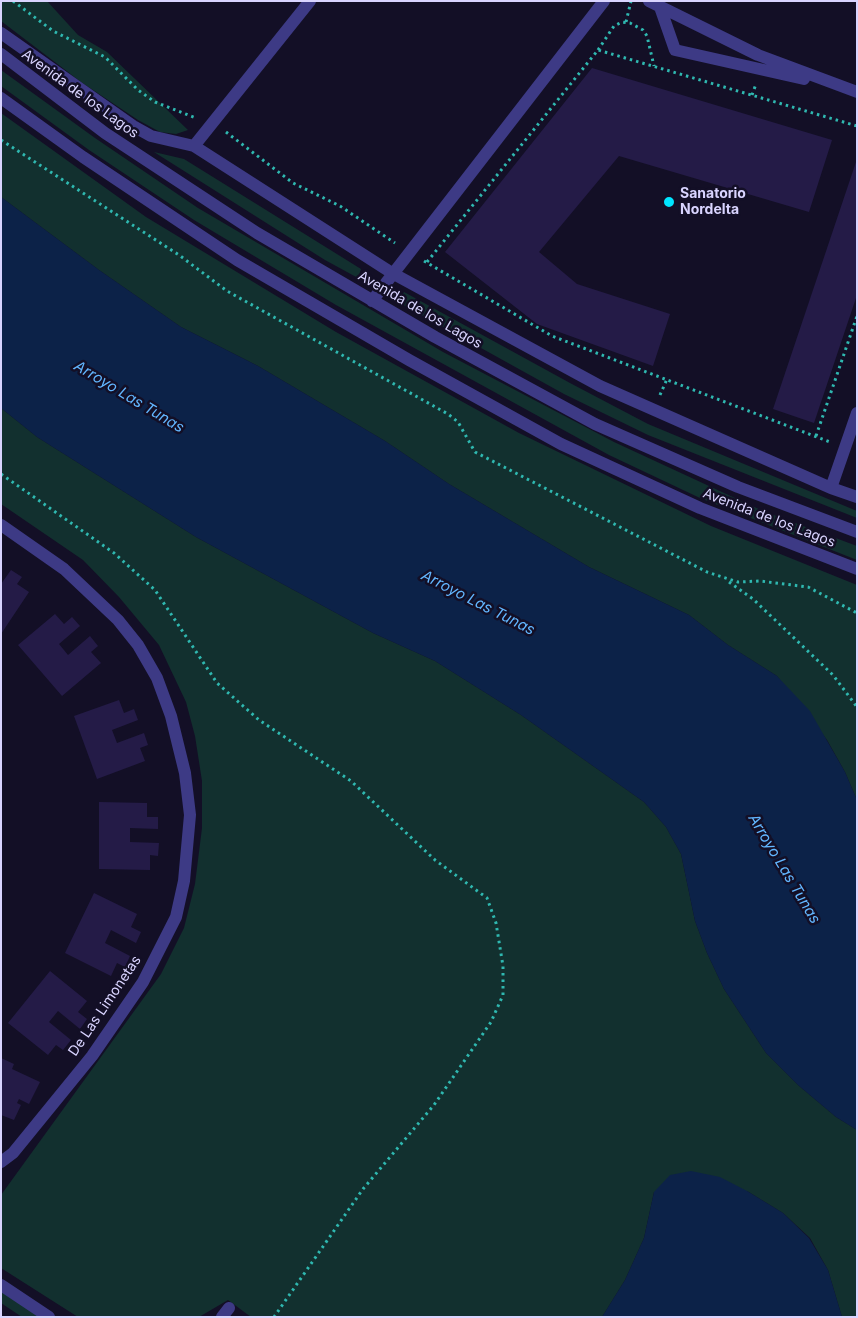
<!DOCTYPE html>
<style>
body{margin:0}
#map{position:relative;width:858px;height:1318px;overflow:hidden;background:#130f26;font-family:Inter,sans-serif}
canvas{display:block}
.frame{position:absolute;inset:0;border:2px solid #d9d4ff;pointer-events:none}
</style>
<div id="map">
<canvas width="858" height="1318"></canvas>
<div class="frame"></div>
</div>
<script>
const c = document.querySelector('canvas').getContext('2d');
c.lineJoin = 'round';
function fillPath(path, color) { c.fillStyle = color; c.fill(path, 'evenodd'); }
const shape = rows => new Path2D(rows.map(r => 'M' + r).join(''));
function strokePath(path, color, width, dash) { c.strokeStyle = color; c.lineWidth = width; c.lineCap = dash ? 'butt' : 'round'; c.setLineDash(dash || []); c.stroke(path); }
function label(font, color, halo, rows, align = 'center') {
  c.font = font + ' Inter,sans-serif'; c.lineWidth = 5; c.setLineDash([]); c.textBaseline = 'middle'; c.strokeStyle = halo; c.fillStyle = color; for (const [text, x, y, turn = 0] of rows) {
    c.save(); c.translate(x, y); c.rotate((+turn || 0) * Math.PI / 180); c.textAlign = isNaN(turn) ? turn : align; if (halo) c.strokeText(text, 0, 0); c.fillText(text, 0, 0); c.restore();
  }
}
fillPath(shape([
 [1,1,47,1,78,35,107,52,188,130,176,134,160,132,138,120,81,82,1,21],
 [1,70,95,138,198,208,443,352,614,442,763,511,857,546,857,560,700,498,609,455,336,305,194,220,89,150,1,86],
 [1,113,146,217,336,332,519,433,711,526,857,585,857,800,845,772,827,740,777,676,728,645,689,615,589,567,449,484,385,441,258,366,181,327,99,270,1,197],
 [154,152,184,159,361,269,358,278,325,260],
 [404,292,570,383,648,424,857,511,857,518,648,435,564,394,398,302],
 [1,408,37,437,196,537,373,633,435,661,521,715,644,802,666,827,681,854,695,921,707,953,724,989,766,1053,798,1085,836,1117,857,1130,857,1317,842,1317,828,1270,810,1238,783,1213,747,1191,654,1192,644,1238,625,1280,602,1317,251,1317,228,1300,199,1317,78,1317,1,1268,1,1195,161,974,184,928,195,884,202,828,202,781,195,736,186,702,159,645,119,597,83,560,1,504],
 [1,1291,41,1317,22,1317,1,1303]
]), '#12302f');
fillPath(shape([
 [1,197,99,270,181,327,258,366,385,441,449,484,589,567,689,615,728,645,777,676,810,711,845,772,857,800,857,1130,836,1117,798,1085,766,1053,724,989,707,953,695,921,681,854,666,827,644,802,521,715,435,661,373,633,196,537,37,437,1,408],
 [691,1171,720,1177,747,1191,783,1213,809,1238,828,1270,842,1317,602,1317,625,1280,644,1238,654,1192,670,1175]
]), '#0c2248');
fillPath(shape([
 [592,68,832,140,809,212,619,156,539,252,577,284,670,314,653,366,537,324,445,252],
 [856,162,857,295,814,423,773,409],
 [11,570,22,577,17,584,29,592,1,634,1,584],
 [55,614,64,624,72,617,80,626,59,644,68,655,90,636,98,646,91,652,101,663,62,696,18,645],
 [119,700,124,713,134,709,138,720,112,730,117,743,144,733,148,745,140,748,145,761,97,779,74,716],
 [99,802,147,803,147,817,158,817,158,829,130,828,130,842,159,843,158,856,150,855,150,870,99,869],
 [94,893,137,914,131,927,141,932,136,943,111,930,105,943,130,956,125,967,117,963,111,976,65,953],
 [50,971,87,1001,78,1012,87,1019,80,1029,58,1011,49,1022,71,1040,63,1050,56,1045,48,1055,8,1023],
 [1,1058,14,1064,12,1069,40,1082,29,1104,19,1099,17,1103,21,1105,14,1120,1,1115]
]), '#241b47');
strokePath(shape([
 [13,1,53,31,105,57,138,90,155,102,196,118],
 [626,22,631,1],
 [598,50,614,26,622,22,630,23,643,30,647,36,654,66],
 [752,95,756,84],
 [226,132,293,183,340,206,395,243],
 [1,140,179,255,227,291,448,414,458,422,475,452,707,572,738,582,760,581,808,587,857,613],
 [424,261,552,336,830,442],
 [427,262,598,50,857,126],
 [660,395,667,379],
 [816,436,857,316],
 [1,474,114,553,155,590,217,683,259,720,351,781,435,860,487,898,496,923,503,966,503,995,491,1022,434,1105,363,1189,274,1317],
 [729,582,753,599,833,675,857,707]
]), '#2fb8b0', 3, [2.5, 4]);
strokePath(shape([
 [649,1,758,55,857,92],
 [660,7,675,50,804,79],
 [1,33,133,126,151,136,194,146,392,273,600,386,831,488,857,497],
 [1,54,105,133,257,233,435,337,595,424,738,487,857,532],
 [1,98,83,157,237,260,409,360,561,444,700,508,857,569],
 [194,146,310,1],
 [372,301,604,1],
 [831,488,857,413],
 [1,525,64,569,118,620,138,645,157,678,171,716,185,773,190,815,184,881,176,917,143,982,92,1056,13,1153,1,1162],
 [1,1285,49,1317],
 [222,1317,229,1308]
]), '#3d3a85', 12);
for (const [x, y, r, color] of [
 [669,202,6,"#00e5ff"]
]) { const dot = new Path2D(); dot.arc(x, y, r, 0, 2 * Math.PI); c.fillStyle = color; c.fill(dot); strokePath(dot, '#130f26', 2); }
label('14px', '#d9d4ff', '#130f26', [
 ["Avenida de los Lagos",80,94,36],
 ["Avenida de los Lagos",420,310,30],
 ["Avenida de los Lagos",769,518,21],
 ["De Las Limonetas",105,1006,-56]
]);
label('bold 14px', '#d9d4ff', '#130f26', [
 ["Sanatorio",680,194],
 ["Nordelta",680,210]
], 'left');
label('italic 15px', '#62b6ff', '#130f26', [
 ["Arroyo Las Tunas",129,397,31],
 ["Arroyo Las Tunas",478,603,27],
 ["Arroyo Las Tunas",784,869,59]
]);
</script>
